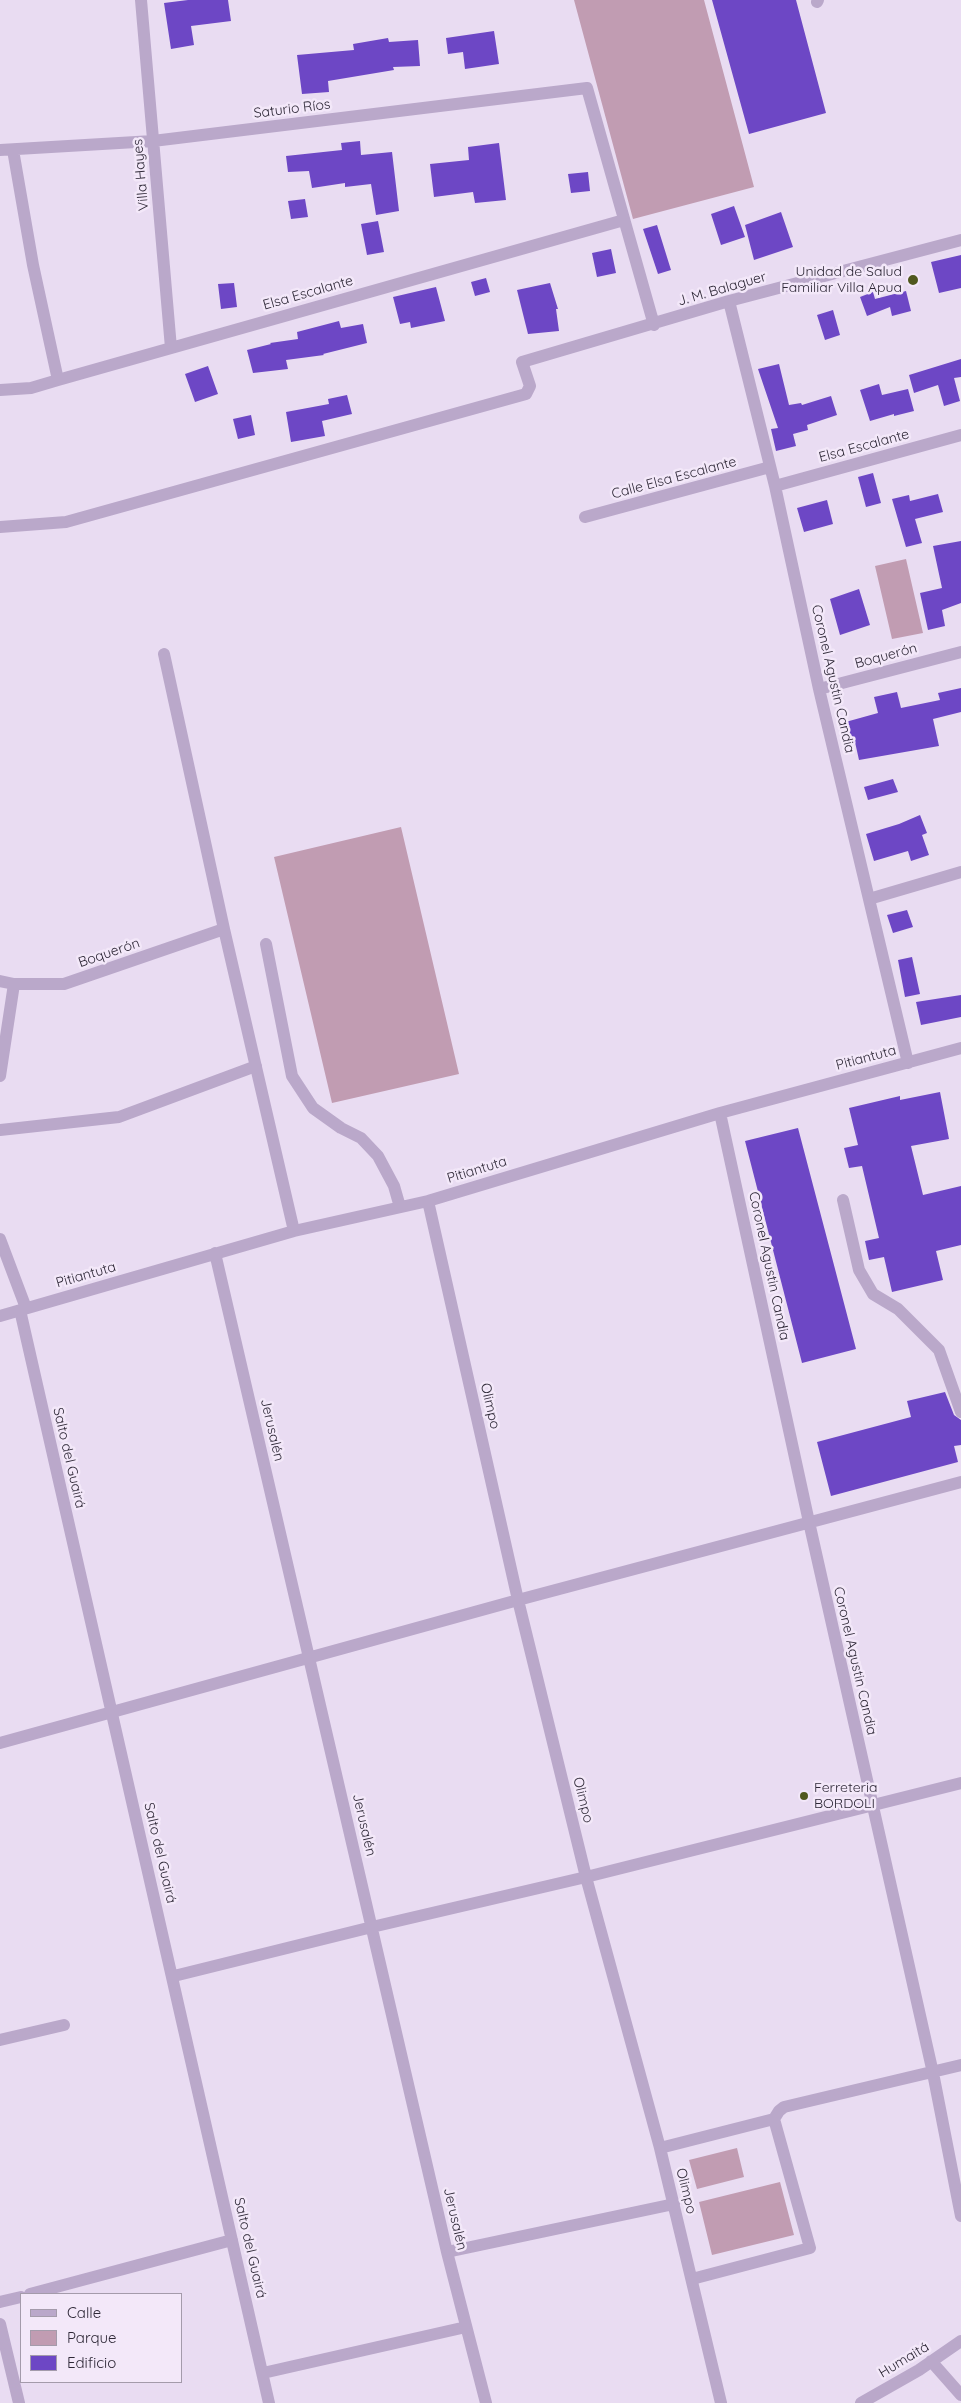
<!DOCTYPE html>
<meta charset="utf-8">
<style>
body{margin:0}
#map{position:relative;width:961px;height:2403px;overflow:hidden;background:#e9dcf2;font-family:Quicksand,sans-serif}
canvas{display:block}
.legend{position:absolute;left:20px;top:2293px;width:162px;height:90px;box-sizing:border-box;background:#f3e8f9;border:1px solid #a49bab;margin:0;padding:6px 9px;list-style:none;font-size:15px;color:#2e2837}
.legend li{display:flex;align-items:center;gap:10px;height:25px}
.legend b{width:25px;border:1px solid #a49bab}
</style>
<div id="map">
<canvas width="961" height="2403"></canvas>
<ul class="legend">
<li><b style="height:6px;background:#baa8ca"></b>Calle</li>
<li><b style="height:14px;background:#c19cb2"></b>Parque</li>
<li><b style="height:14px;background:#6d47c5"></b>Edificio</li>
</ul>
</div>
<script>
const c = document.querySelector('canvas').getContext('2d');
c.lineJoin = 'round';
function fillPath(path, color) { c.fillStyle = color; c.fill(path, 'evenodd'); }
const shape = rows => new Path2D(rows.map(r => 'M' + r).join(''));
function strokePath(path, color, width, dash) { c.strokeStyle = color; c.lineWidth = width; c.lineCap = dash ? 'butt' : 'round'; c.setLineDash(dash || []); c.stroke(path); }
function label(font, color, halo, rows, align = 'center') {
  c.font = font + ' Quicksand,sans-serif'; c.lineWidth = 5; c.setLineDash([]); c.textBaseline = 'middle'; c.strokeStyle = halo; c.fillStyle = color; for (const [text, x, y, turn = 0] of rows) {
    c.save(); c.translate(x, y); c.rotate((+turn || 0) * Math.PI / 180); c.textAlign = isNaN(turn) ? turn : align; if (halo) c.strokeText(text, 0, 0); c.fillText(text, 0, 0); c.restore();
  }
}
fillPath(shape([
 [574,0,704,0,754,187,633,219],
 [906,559,923,633,892,639,875,566],
 [401,827,459,1074,332,1103,274,857],
 [737,2148,744,2177,697,2189,689,2160],
 [780,2182,794,2235,712,2255,699,2202]
]), '#c19cb2');
fillPath(shape([
 [188,0,228,0,231,21,191,26,194,45,171,49,164,3],
 [712,0,796,0,826,113,749,134],
 [494,31,499,64,465,69,463,52,448,54,446,38],
 [388,38,389,42,418,40,420,66,393,67,394,70,328,81,329,92,302,94,297,55,354,50,353,44],
 [360,141,361,155,392,152,399,211,376,215,371,184,345,187,345,183,312,188,309,171,288,172,286,156,342,150,341,143],
 [499,143,506,200,475,203,473,192,434,197,430,164,469,160,468,147],
 [588,172,590,191,571,193,568,174],
 [305,199,308,217,291,219,288,201],
 [734,206,745,237,721,245,711,214],
 [781,212,793,247,754,260,745,225],
 [378,221,384,252,367,255,361,224],
 [657,225,671,270,658,274,643,229],
 [611,249,616,273,597,277,592,253],
 [961,255,961,288,939,293,931,262],
 [486,278,490,292,475,296,471,282],
 [234,283,237,307,221,309,218,284],
 [550,283,558,309,556,309,559,331,528,334,517,290],
 [436,287,445,321,411,328,410,322,400,324,393,297],
 [906,291,911,311,892,316,890,307,867,316,860,297,873,292,875,299],
 [833,310,840,335,825,340,817,315],
 [339,321,341,328,363,324,367,343,323,354,324,355,286,360,288,369,253,373,247,350,271,344,270,343,298,339,297,332],
 [961,359,961,377,954,378,960,401,944,406,938,385,914,393,909,375],
 [779,364,789,405,801,403,802,405,831,396,837,415,807,425,808,430,793,434,796,446,776,451,771,429,778,428,758,369],
 [208,366,218,394,195,402,185,374],
 [879,384,882,395,908,389,914,411,894,416,894,414,870,421,860,390],
 [347,395,352,414,322,421,325,436,291,442,286,412,329,404,328,399],
 [251,415,255,435,238,439,233,419],
 [873,473,881,503,866,507,858,477],
 [938,494,943,512,915,519,922,543,906,547,892,499,909,495,910,501],
 [827,500,833,524,804,532,797,508],
 [961,541,961,603,942,610,945,626,928,630,920,593,942,588,933,546],
 [859,589,870,625,840,635,830,599],
 [961,688,961,712,933,719,939,746,859,760,855,742,848,744,842,723,878,713,874,697,897,692,901,708,940,700,938,693],
 [893,779,898,792,868,800,864,787],
 [920,815,927,833,922,835,929,855,911,861,908,851,874,861,866,834,899,824],
 [907,910,913,927,893,933,887,915],
 [912,957,920,994,905,997,898,960],
 [961,995,961,1017,921,1025,916,1002],
 [940,1092,949,1139,911,1146,923,1195,961,1186,961,1245,936,1251,943,1280,892,1292,884,1257,869,1260,865,1241,879,1238,862,1166,849,1168,844,1148,858,1145,849,1108,900,1096,900,1100],
 [798,1128,856,1349,802,1363,745,1141],
 [945,1392,954,1415,961,1420,961,1445,954,1446,958,1462,831,1496,817,1442,911,1417,907,1401]
]), '#6d47c5');
strokePath(shape([
 [141,0,171,348],
 [817,2,818,0],
 [0,150,153,141,587,88,654,325],
 [13,150,33,265,58,380],
 [729,301,775,486,819,689,908,1063],
 [0,390,31,388,58,380,624,220],
 [775,486,961,435],
 [585,517,770,467],
 [0,527,66,522,526,394,530,386,522,362,729,301,961,240],
 [164,654,224,929,294,1231],
 [819,689,961,652],
 [869,899,961,872],
 [266,944,292,1076,313,1108,341,1128,361,1138,378,1156,394,1186,400,1207],
 [0,981,14,984,64,984,224,929],
 [0,1076,14,984],
 [720,1113,809,1522,933,2073,961,2216],
 [0,1130,119,1117,256,1066],
 [843,1200,859,1270,873,1294,898,1309,939,1350,961,1412],
 [428,1201,518,1600,586,1877,660,2148,721,2403],
 [0,1239,26,1308],
 [215,1253,447,2252,486,2403],
 [20,1310,269,2403],
 [0,1316,294,1231,428,1201,720,1113,961,1048],
 [0,1743,518,1600,961,1482],
 [174,1976,372,1927,586,1877,961,1783],
 [0,2040,64,2025],
 [660,2148,774,2119],
 [447,2252,674,2204],
 [692,2279,810,2248,774,2119,779,2111,784,2107,961,2065],
 [30,2294,232,2240],
 [0,2302,21,2297],
 [0,2324,19,2403],
 [931,2361,961,2395],
 [263,2373,466,2327],
 [861,2403,919,2370,961,2341]
]), '#baa8ca', 12);
for (const [x, y, r, color] of [
 [913,280,6,"#50581e"],
 [804,1796,5,"#50581e"]
]) { const dot = new Path2D(); dot.arc(x, y, r, 0, 2 * Math.PI); c.fillStyle = color; c.fill(dot); strokePath(dot, '#f3e8f9', 2); }
label('14px', '#2e2837', '#f3e8f9', [
 ["Saturio Ríos",292,109,-7],
 ["Villa Hayes",141,175,-95],
 ["J. M. Balaguer",722,289,-16],
 ["Elsa Escalante",308,293,-16],
 ["Elsa Escalante",864,446,-15],
 ["Calle Elsa Escalante",674,478,-15],
 ["Boquerón",886,656,-15],
 ["Coronel Agustin Candia",833,679,77],
 ["Boquerón",109,953,-19],
 ["Pitiantuta",866,1058,-15],
 ["Pitiantuta",477,1170,-17],
 ["Coronel Agustin Candia",769,1266,78],
 ["Pitiantuta",86,1275,-16],
 ["Olimpo",490,1406,77],
 ["Jerusalén",272,1430,77],
 ["Salto del Guairá",69,1458,77],
 ["Coronel Agustin Candia",855,1661,77],
 ["Olimpo",583,1800,76],
 ["Jerusalén",364,1825,77],
 ["Salto del Guairá",160,1853,77],
 ["Olimpo",686,2191,76],
 ["Jerusalén",455,2219,77],
 ["Salto del Guairá",250,2248,77],
 ["Humaitá",904,2360,-31]
]);
label('14px', '#2e2837', '#f3e8f9', [
 ["Unidad de Salud",902,272],
 ["Familiar Villa Apua",902,288],
 ["Ferreteria",814,1788,"left"],
 ["BORDOLI",814,1804,"left"]
], 'right');
</script>
